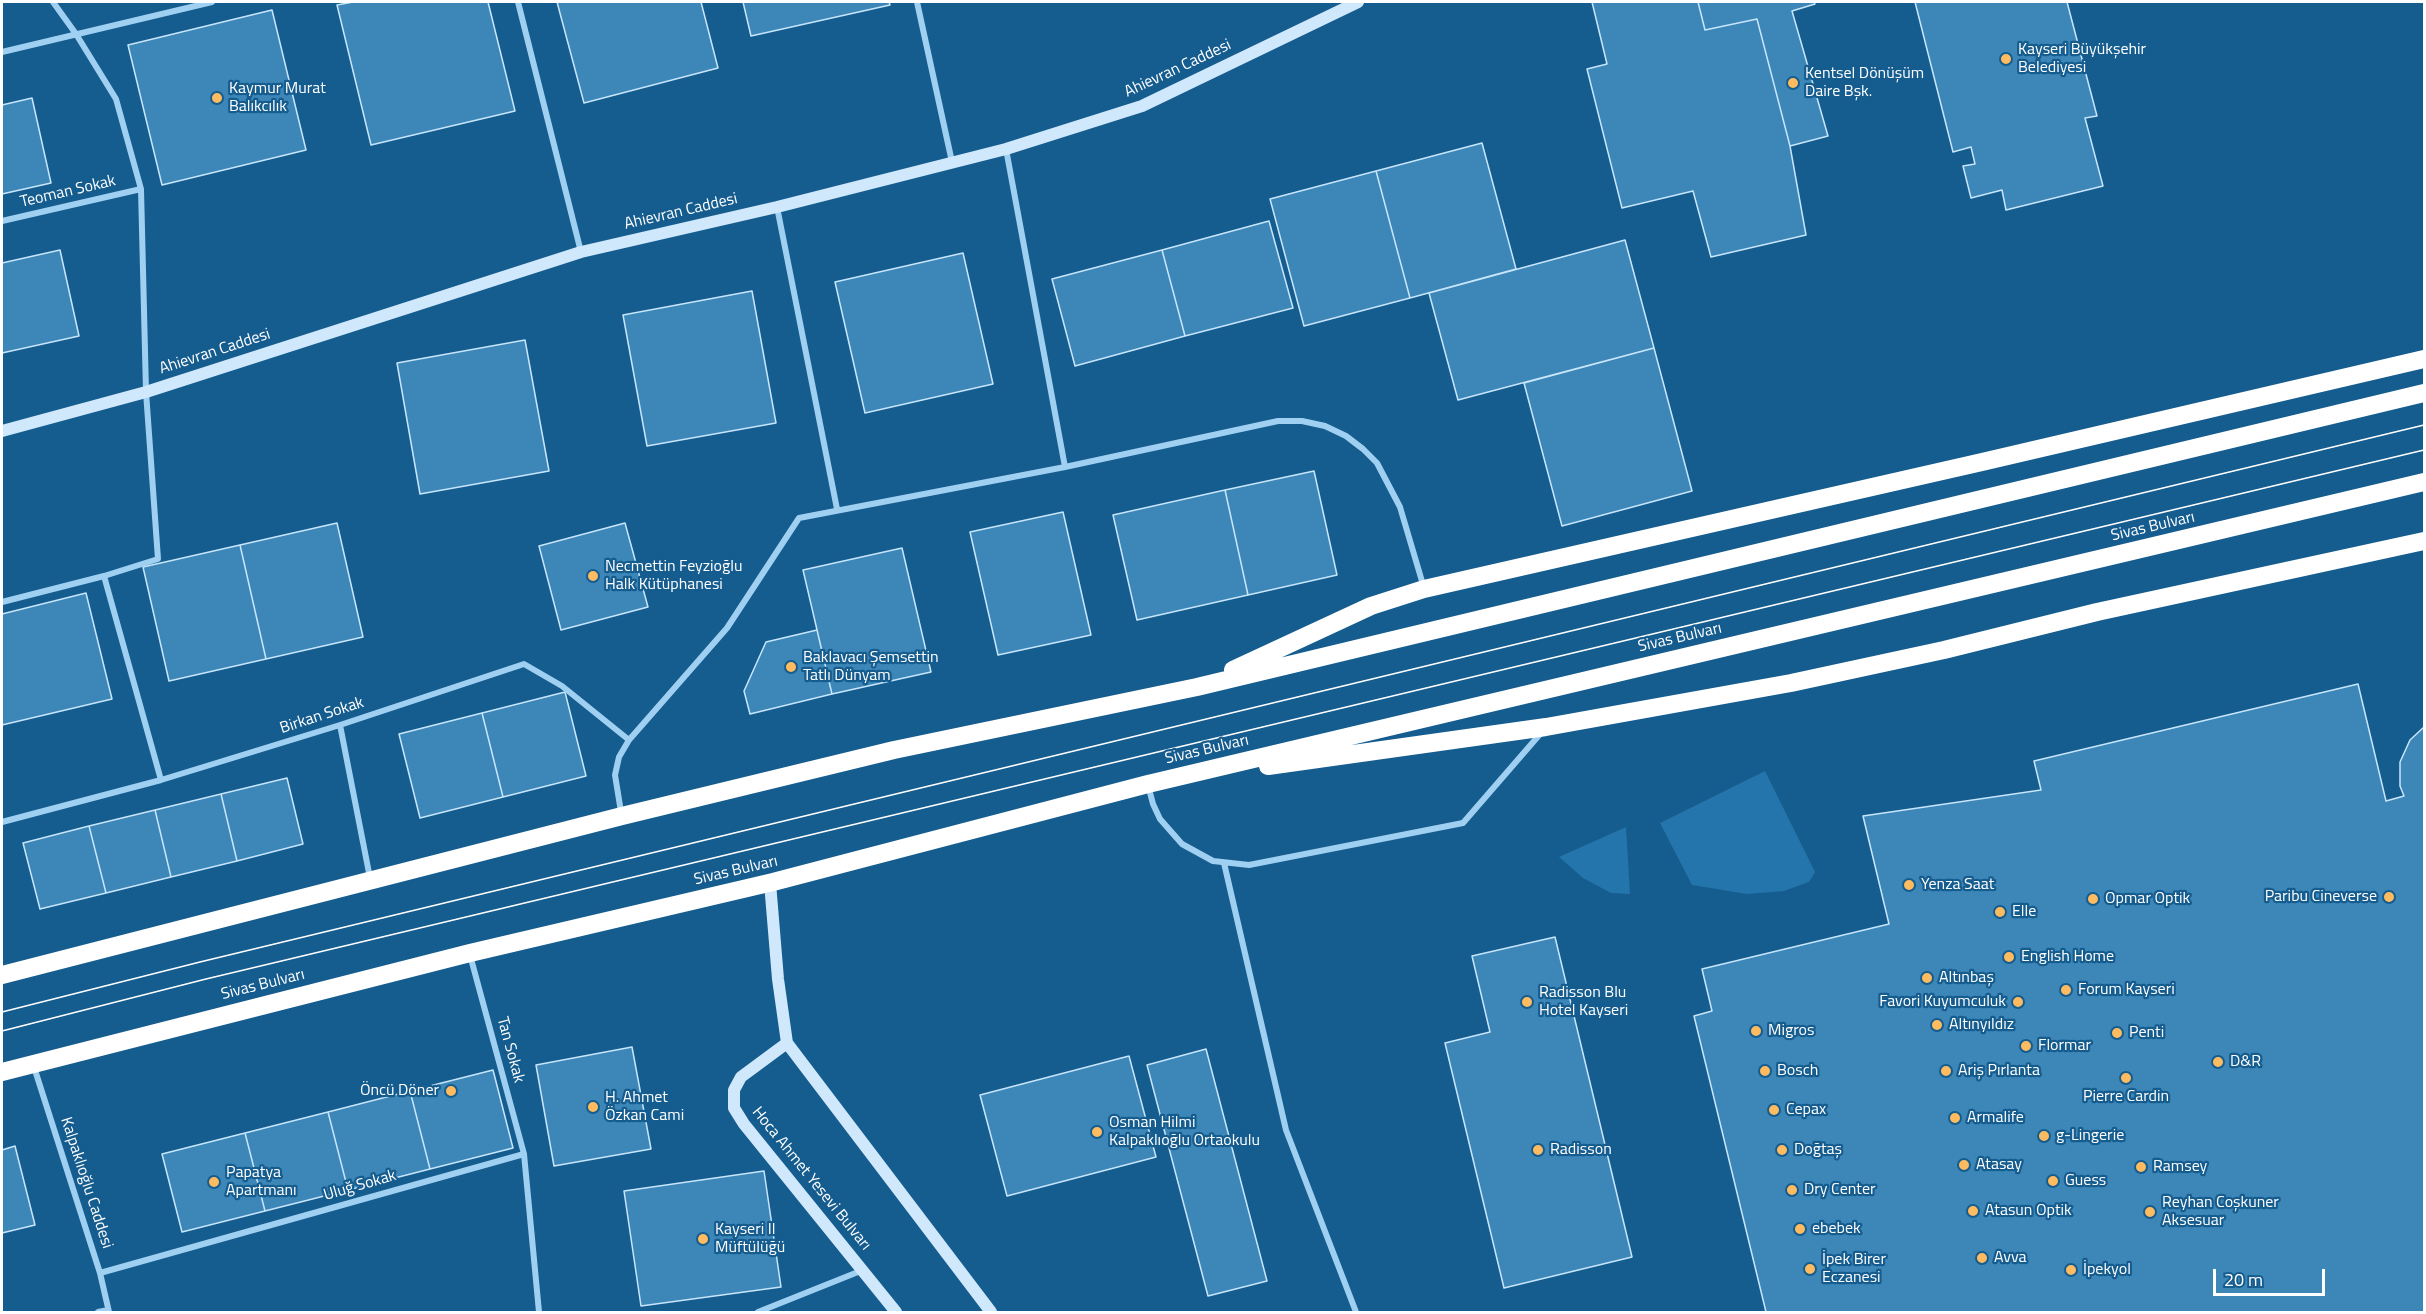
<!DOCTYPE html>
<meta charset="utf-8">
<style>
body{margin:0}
#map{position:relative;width:2426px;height:1314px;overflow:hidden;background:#155c8f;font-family:"Titillium Web",sans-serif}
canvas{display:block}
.frame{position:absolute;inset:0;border:3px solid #fff;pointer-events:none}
.scale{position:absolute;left:2213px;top:1269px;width:112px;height:27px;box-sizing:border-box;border:3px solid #fff;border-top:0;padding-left:8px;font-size:18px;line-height:21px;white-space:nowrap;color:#fff;-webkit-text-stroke:4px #155c8f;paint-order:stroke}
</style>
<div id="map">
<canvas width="2426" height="1314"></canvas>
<div class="frame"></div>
<div class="scale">20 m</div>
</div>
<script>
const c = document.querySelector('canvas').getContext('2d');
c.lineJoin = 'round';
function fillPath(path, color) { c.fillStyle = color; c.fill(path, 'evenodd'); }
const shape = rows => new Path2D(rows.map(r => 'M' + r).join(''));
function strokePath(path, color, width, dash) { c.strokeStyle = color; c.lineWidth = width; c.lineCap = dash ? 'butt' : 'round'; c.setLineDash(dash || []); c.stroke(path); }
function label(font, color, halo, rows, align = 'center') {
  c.font = font + ' "Titillium Web",sans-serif'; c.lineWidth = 4.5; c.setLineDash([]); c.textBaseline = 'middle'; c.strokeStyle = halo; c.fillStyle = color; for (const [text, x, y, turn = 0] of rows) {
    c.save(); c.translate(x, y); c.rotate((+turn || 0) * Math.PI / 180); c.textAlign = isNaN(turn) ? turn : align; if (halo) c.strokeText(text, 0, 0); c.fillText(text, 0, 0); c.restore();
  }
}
fillPath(shape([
 [1765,771,1815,872,1809,882,1784,891,1747,894,1692,885,1660,823],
 [1626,827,1630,894,1611,893,1583,878,1559,857]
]), '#2475ac');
const building = shape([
 [353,2,488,2,515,111,371,145,337,5,353,2],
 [557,2,701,2,718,68,584,103,557,2],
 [743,2,889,2,890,5,751,36,743,2],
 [1592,2,1698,2,1705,30,1757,19,1790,146,1806,235,1711,257,1693,191,1622,208,1587,69,1607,64,1592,2],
 [1698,2,1814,2,1815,4,1792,11,1828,136,1790,146,1757,19,1705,30,1698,2],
 [1915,2,2067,2,2097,116,2085,118,2103,186,2006,210,2002,190,1971,198,1963,166,1975,164,1971,147,1953,152,1915,2],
 [272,10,306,150,162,185,128,45,272,10],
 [32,98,51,183,2,194,2,105,32,98],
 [1482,143,1516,269,1410,298,1376,171,1482,143],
 [1376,171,1410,298,1304,326,1270,199,1376,171],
 [1269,221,1293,308,1185,336,1162,250,1269,221],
 [1625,240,1654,348,1458,400,1429,293,1625,240],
 [60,250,79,336,2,353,2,263,60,250],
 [1162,250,1185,336,1075,366,1052,279,1162,250],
 [963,253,993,384,865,413,835,282,963,253],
 [752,291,776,423,647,446,623,315,752,291],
 [525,340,549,471,420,494,397,363,525,340],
 [1654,348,1692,491,1562,526,1524,383,1654,348],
 [1314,471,1337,575,1248,595,1225,490,1314,471],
 [1225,490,1248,595,1137,620,1113,515,1225,490],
 [1063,512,1091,635,998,655,970,532,1063,512],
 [337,523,363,637,266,659,240,545,337,523],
 [625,523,648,607,561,630,539,546,625,523],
 [240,545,266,659,169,681,143,567,240,545],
 [902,548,931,672,832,694,803,570,902,548],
 [86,593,112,699,2,725,2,614,86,593],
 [817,630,832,694,750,714,744,691,766,642,817,630],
 [2358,684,2386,801,2404,796,2400,786,2400,762,2410,740,2424,727,2424,1312,1766,1312,1694,1016,1712,1011,1702,969,1889,924,1863,816,2041,790,2034,761,2358,684],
 [565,692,586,776,503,797,482,713,565,692],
 [482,713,503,797,420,818,399,734,482,713],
 [287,778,303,844,237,861,221,794,287,778],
 [221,794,237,861,171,877,155,810,221,794],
 [155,810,171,877,106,893,89,826,155,810],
 [89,826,106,893,40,909,23,843,89,826],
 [1555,937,1632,1257,1504,1288,1445,1043,1490,1032,1472,956,1555,937],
 [632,1047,651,1149,554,1166,536,1065,632,1047],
 [1206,1049,1267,1281,1208,1296,1147,1065,1206,1049],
 [1129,1056,1156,1157,1007,1196,980,1095,1129,1056],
 [493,1070,513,1148,430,1169,410,1091,493,1070],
 [410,1091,430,1169,348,1190,328,1112,410,1091],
 [328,1112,348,1190,265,1211,245,1133,328,1112],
 [245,1133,265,1211,182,1232,162,1154,245,1133],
 [15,1146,35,1225,2,1233,2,1150,15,1146],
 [764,1171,781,1287,641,1306,624,1191,764,1171]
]);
fillPath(building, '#3d86b8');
strokePath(building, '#c7e6fc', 1.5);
strokePath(shape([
 [518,2,581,252],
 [917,2,952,162],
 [2,52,212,2],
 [1006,149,1065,467],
 [777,207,837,509],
 [2,221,141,189],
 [104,576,161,780],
 [2,602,104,576,158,559,146,392,141,189,116,99,76,34,53,2],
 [340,725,370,878],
 [1148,785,1153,804,1160,819,1182,844,1213,861,1249,865,1463,823,1541,733],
 [621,812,615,775,619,757,629,740,727,628,799,518,1065,467,1278,421,1302,421,1325,426,1346,436,1363,449,1377,463,1400,507,1424,588],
 [2,822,161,780,340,725,524,664,562,686,629,740],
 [1224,863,1286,1130,1356,1312],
 [470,955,524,1154,539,1312],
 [34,1067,100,1273,109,1312],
 [100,1273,524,1154],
 [98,1312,108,1310],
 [758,1312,863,1270]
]), '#a0d0f1', 6);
strokePath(shape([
 [2,431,146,392,581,252,777,207,1006,149,1142,106,1358,2],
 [770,883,778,979,787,1043,991,1312],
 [787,1043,741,1077,734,1090,734,1108,744,1124,896,1312]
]), '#cfe8fb', 12);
strokePath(shape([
 [1233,670,1371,606,1424,589,1982,462,2424,359],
 [1268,766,1546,727,1791,683,1944,650,2097,612,2424,541],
 [2,975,622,816,894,750,1197,687,2424,393],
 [2,1072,470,953,773,882,1148,784,2424,482]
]), '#fff', 18);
strokePath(shape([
 [2,1012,200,962,2424,425],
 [2,1031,206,979,2424,450]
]), '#fff', 1.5);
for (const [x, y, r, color] of [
 [2006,59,6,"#ffbb60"],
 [1793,83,6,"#ffbb60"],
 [217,98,6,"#ffbb60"],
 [593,576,6,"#ffbb60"],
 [791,667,6,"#ffbb60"],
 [1909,885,6,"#ffbb60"],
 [2389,897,6,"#ffbb60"],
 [2093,899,6,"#ffbb60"],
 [2000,912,6,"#ffbb60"],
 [2009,957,6,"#ffbb60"],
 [1927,978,6,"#ffbb60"],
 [2066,990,6,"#ffbb60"],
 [1527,1002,6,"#ffbb60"],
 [2018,1002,6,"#ffbb60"],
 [1937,1025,6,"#ffbb60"],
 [1756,1031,6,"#ffbb60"],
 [2117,1033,6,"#ffbb60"],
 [2026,1046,6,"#ffbb60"],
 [2218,1062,6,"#ffbb60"],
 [1765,1071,6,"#ffbb60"],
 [1946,1071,6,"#ffbb60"],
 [2126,1078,6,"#ffbb60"],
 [451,1091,6,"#ffbb60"],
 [593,1107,6,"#ffbb60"],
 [1774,1110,6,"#ffbb60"],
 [1955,1118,6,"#ffbb60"],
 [1097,1132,6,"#ffbb60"],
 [2044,1136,6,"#ffbb60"],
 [1538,1150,6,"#ffbb60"],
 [1782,1150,6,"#ffbb60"],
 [1964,1165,6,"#ffbb60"],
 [2141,1167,6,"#ffbb60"],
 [2053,1181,6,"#ffbb60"],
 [214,1182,6,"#ffbb60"],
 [1792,1190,6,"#ffbb60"],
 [1973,1211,6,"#ffbb60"],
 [2150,1212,6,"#ffbb60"],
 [1800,1229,6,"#ffbb60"],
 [703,1239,6,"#ffbb60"],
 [1982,1258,6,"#ffbb60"],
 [1810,1269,6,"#ffbb60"],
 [2071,1270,6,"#ffbb60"]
]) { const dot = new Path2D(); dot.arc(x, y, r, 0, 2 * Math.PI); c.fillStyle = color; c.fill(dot); strokePath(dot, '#155c8f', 2); }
label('16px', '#fff', '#155c8f', [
 ["Kayseri Büyükşehir",2018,50],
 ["Belediyesi",2018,68],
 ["Kentsel Dönüşüm",1805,74],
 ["Daire Bşk.",1805,92],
 ["Kaymur Murat",229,89],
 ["Balıkcılık",229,107],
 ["Necmettin Feyzioğlu",605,567],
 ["Halk Kütüphanesi",605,585],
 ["Baklavacı Şemsettin",803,658],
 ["Tatlı Dünyam",803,676],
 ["Yenza Saat",1921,885],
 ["Paribu Cineverse",2377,897,"right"],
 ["Opmar Optik",2105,899],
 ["Elle",2012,912],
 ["English Home",2021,957],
 ["Altınbaş",1939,978],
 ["Forum Kayseri",2078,990],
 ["Radisson Blu",1539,993],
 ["Hotel Kayseri",1539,1011],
 ["Favori Kuyumculuk",2006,1002,"right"],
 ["Altınyıldız",1949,1025],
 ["Migros",1768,1031],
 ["Penti",2129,1033],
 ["Flormar",2038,1046],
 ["D&R",2230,1062],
 ["Bosch",1777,1071],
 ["Ariş Pırlanta",1958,1071],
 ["Öncü Döner",439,1091,"right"],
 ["Pierre Cardin",2126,1097,"center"],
 ["H. Ahmet",605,1098],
 ["Özkan Cami",605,1116],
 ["Cepax",1786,1110],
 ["Armalife",1967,1118],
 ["Osman Hilmi",1109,1123],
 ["Kalpaklıoğlu Ortaokulu",1109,1141],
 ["g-Lingerie",2056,1136],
 ["Radisson",1550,1150],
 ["Doğtaş",1794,1150],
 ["Atasay",1976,1165],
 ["Ramsey",2153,1167],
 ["Papatya",226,1173],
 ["Apartmanı",226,1191],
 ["Guess",2065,1181],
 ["Dry Center",1804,1190],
 ["Reyhan Coşkuner",2162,1203],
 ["Aksesuar",2162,1221],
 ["Atasun Optik",1985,1211],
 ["ebebek",1812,1229],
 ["Kayseri Il",715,1230],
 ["Müftülüğü",715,1248],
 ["Avva",1994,1258],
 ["İpek Birer",1822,1260],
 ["Eczanesi",1822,1278],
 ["İpekyol",2083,1270]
], 'left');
label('16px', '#fff', '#155c8f', [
 ["Ahievran Caddesi",1178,69,-25],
 ["Teoman Sokak",68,192,-13],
 ["Ahievran Caddesi",681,212,-13],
 ["Ahievran Caddesi",215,352,-18],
 ["Sivas Bulvarı",2153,527,-13],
 ["Sivas Bulvarı",1680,638,-13],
 ["Birkan Sokak",322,716,-18],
 ["Sivas Bulvarı",1207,750,-13],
 ["Sivas Bulvarı",736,871,-13],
 ["Sivas Bulvarı",263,985,-14],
 ["Tan Sokak",510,1050,75],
 ["Hoca Ahmet Yesevi Bulvarı",811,1179,51],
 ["Kalpaklıoğlu Caddesi",86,1183,72],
 ["Uluğ Sokak",360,1186,-16]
]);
</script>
